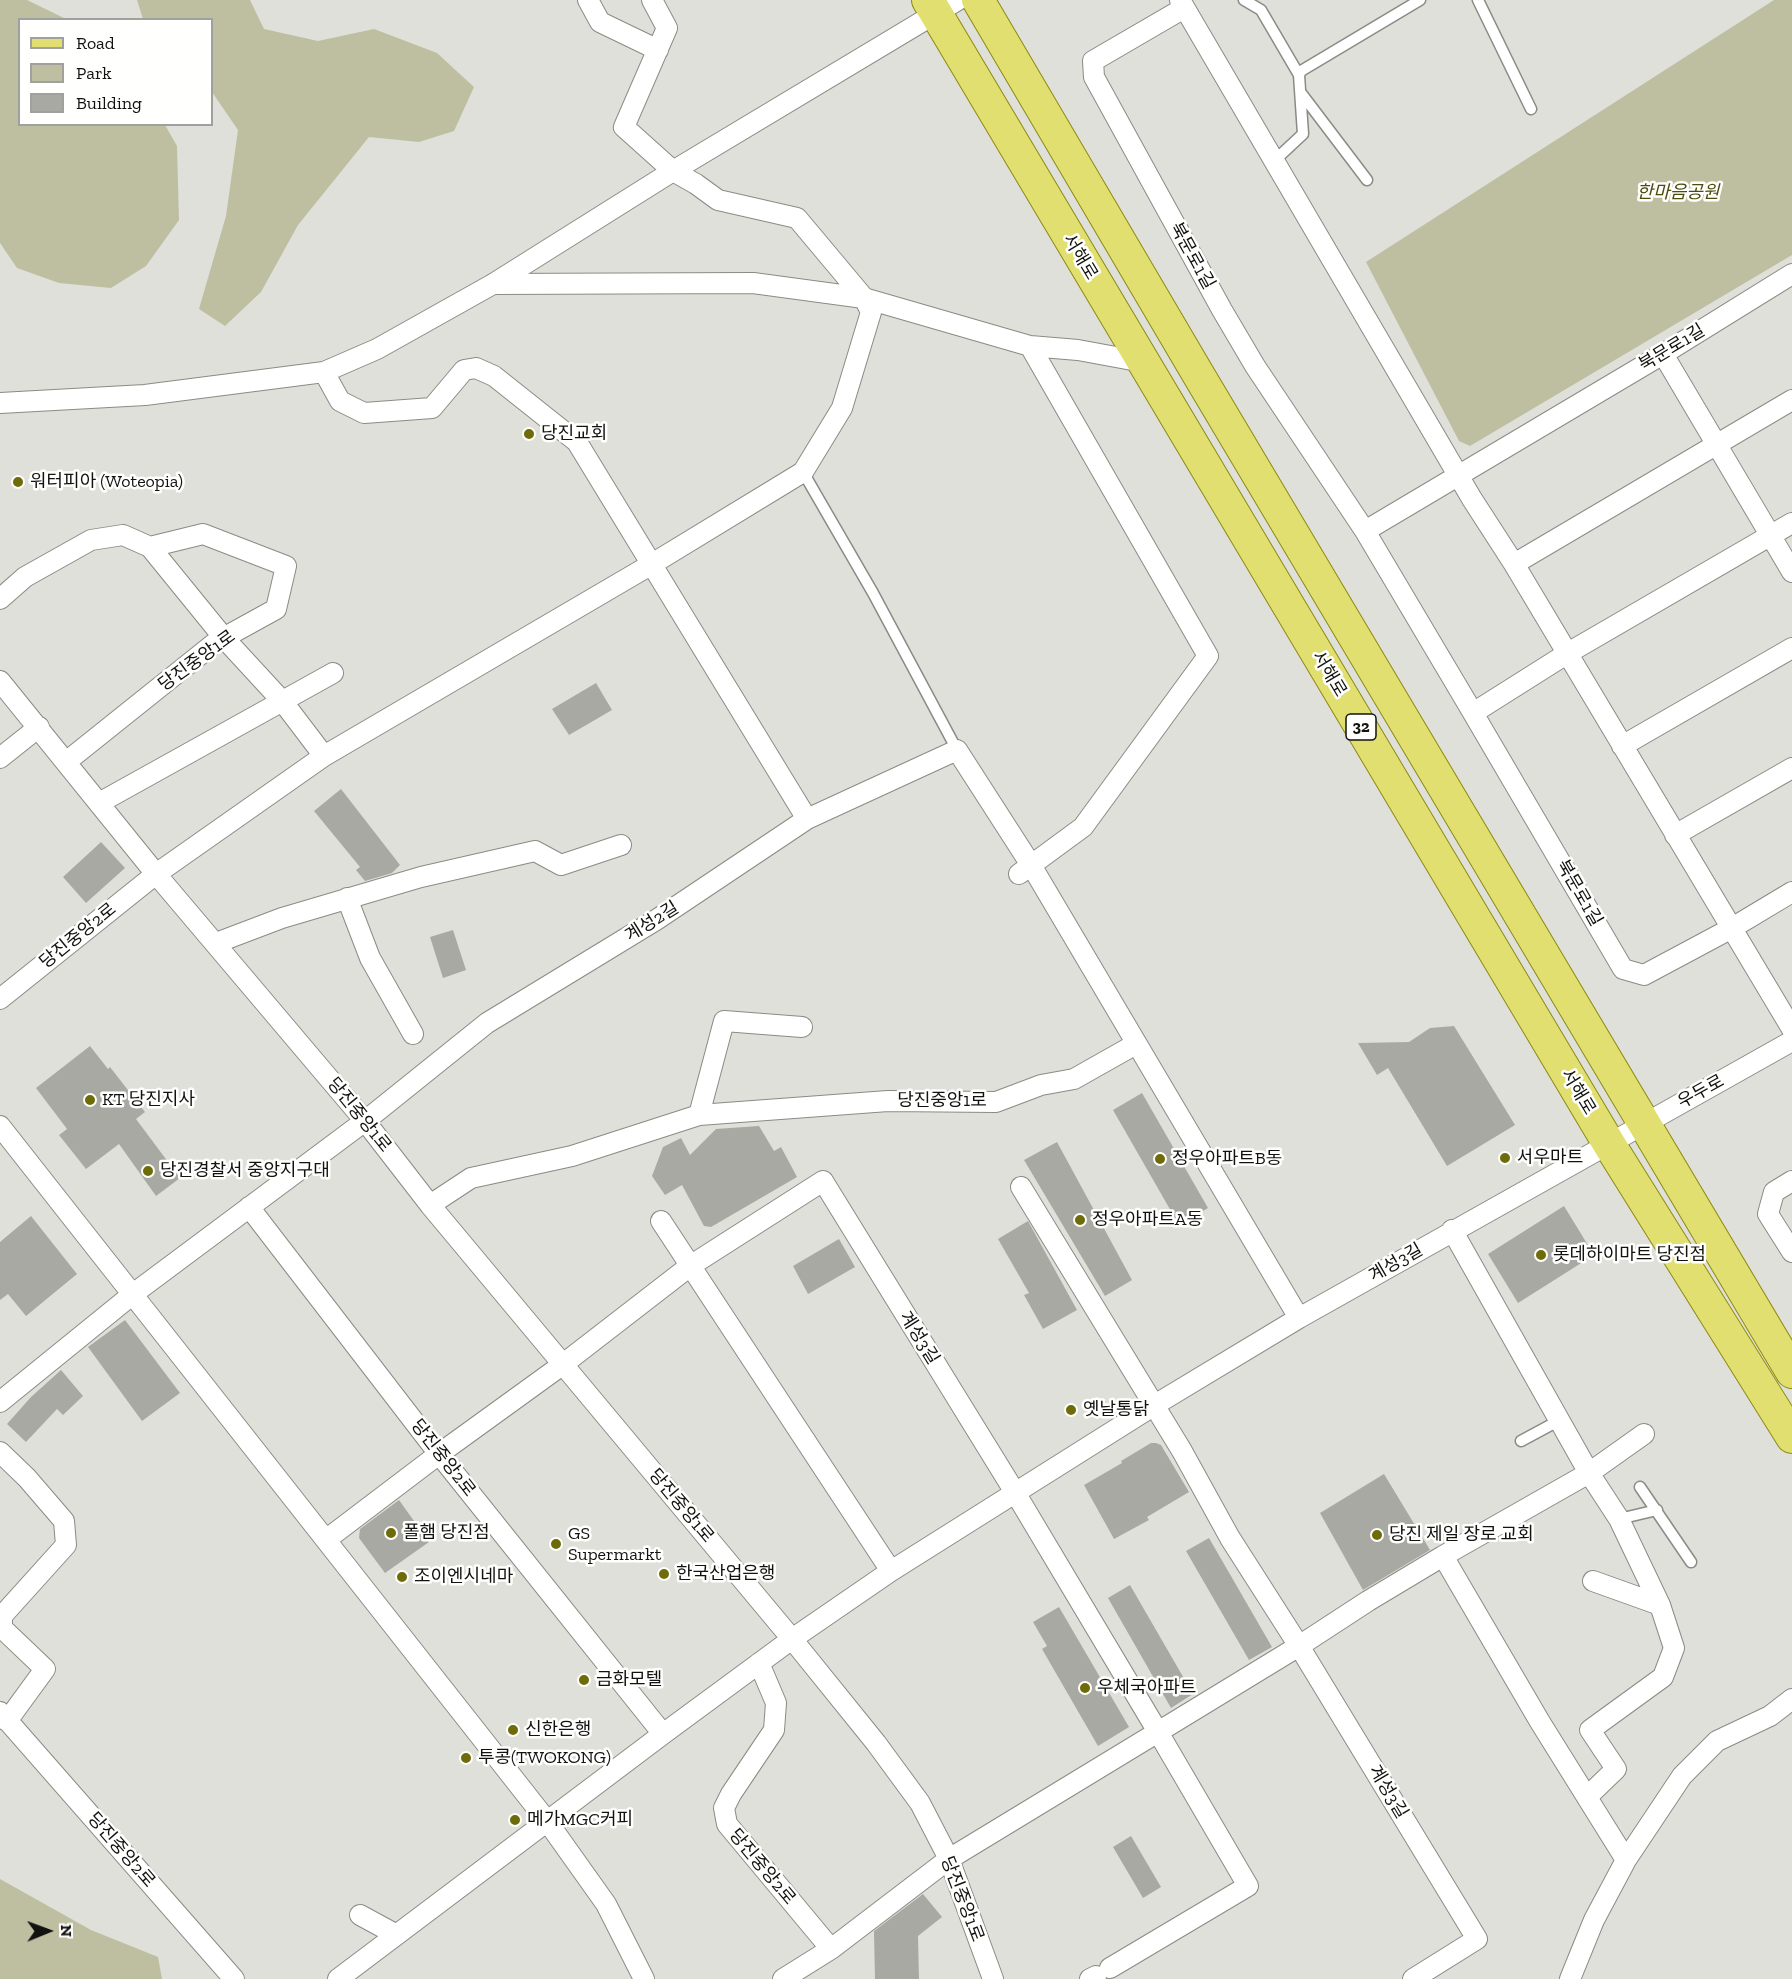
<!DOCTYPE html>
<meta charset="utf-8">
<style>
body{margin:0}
#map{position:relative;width:1792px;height:1979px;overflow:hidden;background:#dfe0d9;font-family:"Zilla Slab",serif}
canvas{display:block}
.legend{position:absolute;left:18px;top:18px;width:195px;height:108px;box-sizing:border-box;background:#fffffe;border:2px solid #a0a09f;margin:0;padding:8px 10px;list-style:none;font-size:18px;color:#121210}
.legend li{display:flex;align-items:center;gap:12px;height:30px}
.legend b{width:30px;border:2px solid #a0a09f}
.north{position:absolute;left:18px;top:1901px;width:60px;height:60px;-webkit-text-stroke:4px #fffffe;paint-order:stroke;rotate:89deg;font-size:16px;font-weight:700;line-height:24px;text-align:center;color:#121210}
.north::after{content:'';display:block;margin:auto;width:21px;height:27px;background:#121210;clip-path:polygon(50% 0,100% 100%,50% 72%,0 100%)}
</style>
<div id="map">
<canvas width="1792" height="1979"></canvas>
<ul class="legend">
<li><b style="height:8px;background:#e2df71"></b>Road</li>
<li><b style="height:16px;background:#bebfa1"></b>Park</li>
<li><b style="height:16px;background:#a9a9a3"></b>Building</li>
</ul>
<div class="north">N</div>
</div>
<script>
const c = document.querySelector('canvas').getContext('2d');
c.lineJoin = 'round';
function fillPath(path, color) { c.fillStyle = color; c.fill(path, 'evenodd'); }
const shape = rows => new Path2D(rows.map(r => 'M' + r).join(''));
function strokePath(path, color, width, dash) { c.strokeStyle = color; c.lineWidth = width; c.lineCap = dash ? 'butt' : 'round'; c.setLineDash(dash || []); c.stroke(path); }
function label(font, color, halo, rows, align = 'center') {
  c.font = font + ' "Zilla Slab","Noto Sans KR",serif'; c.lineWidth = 5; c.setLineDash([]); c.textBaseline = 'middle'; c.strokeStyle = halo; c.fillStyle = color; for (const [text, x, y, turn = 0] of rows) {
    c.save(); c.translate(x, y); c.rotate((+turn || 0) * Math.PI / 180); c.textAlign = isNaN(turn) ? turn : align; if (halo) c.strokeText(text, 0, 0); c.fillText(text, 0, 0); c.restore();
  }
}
fillPath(shape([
 [0,0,27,0,66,19,20,20,20,124,165,125,177,146,179,220,146,266,111,288,59,283,17,268,0,243],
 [137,0,250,0,264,29,318,41,374,29,437,53,474,87,454,131,419,142,369,137,298,225,261,292,225,326,199,309,226,216,238,130,212,92,212,20,143,19],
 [1774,0,1792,0,1792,255,1470,446,1459,441,1366,262],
 [0,1879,91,1930,158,1957,162,1979,0,1979]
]), '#bebfa1');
fillPath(shape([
 [596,683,612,710,569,735,552,709],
 [341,789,400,865,392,873,365,881,356,870,360,867,314,811],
 [101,842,125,868,86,903,63,877],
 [453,930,466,970,443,978,430,937],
 [1454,1026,1515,1125,1447,1166,1388,1068,1377,1075,1358,1043,1409,1042,1430,1028],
 [90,1046,108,1069,110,1067,145,1112,136,1119,180,1178,156,1196,119,1144,86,1169,59,1135,67,1129,36,1088],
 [1142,1093,1208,1208,1179,1225,1113,1110],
 [759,1126,774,1151,781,1147,797,1177,711,1227,704,1226,682,1185,665,1195,652,1176,663,1147,681,1138,690,1155,716,1129],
 [1057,1142,1132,1280,1105,1296,1024,1160],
 [1564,1206,1594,1255,1518,1303,1488,1254],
 [31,1216,77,1274,26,1316,8,1294,0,1300,0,1242],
 [1028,1221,1077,1310,1043,1329,1024,1295,1029,1293,998,1239],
 [839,1239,855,1267,808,1294,793,1266],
 [125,1320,180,1393,142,1421,88,1347],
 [61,1370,83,1396,63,1415,57,1409,26,1442,7,1424,31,1397],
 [1151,1443,1156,1443,1161,1445,1189,1492,1147,1517,1149,1520,1114,1539,1084,1485,1122,1463,1121,1461],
 [1384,1474,1430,1550,1363,1590,1320,1513],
 [399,1500,429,1542,385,1573,359,1538,360,1529],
 [1209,1538,1272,1647,1249,1660,1186,1551],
 [1130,1585,1193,1694,1171,1708,1108,1598],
 [1059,1607,1129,1727,1098,1746,1042,1649,1047,1646,1033,1622],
 [1131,1836,1161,1887,1143,1898,1113,1847],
 [923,1894,942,1917,918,1936,919,1979,875,1979,874,1931]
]), '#a9a9a3');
const service = shape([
 [1244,0,1261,10,1299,75],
 [1478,0,1531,109],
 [1301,93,1367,180],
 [1274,161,1303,134,1299,75,1301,71,1420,0],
 [803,472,873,593,957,750],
 [1521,1441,1560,1420],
 [1640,1487,1691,1562],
 [1619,1519,1657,1510]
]);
const minor = shape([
 [588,0,600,22,658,50],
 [1180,0,1472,499,1514,564,1792,1029],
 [1184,8,1093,61,1094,77,1222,310,1255,366,1365,531,1473,713],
 [493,284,753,283,864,298,1030,346,1078,350,1143,362],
 [1663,354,1792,572],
 [0,403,145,395,324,372],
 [1792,523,1568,653,1473,713,1623,969,1644,975,1732,928,1792,892],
 [1365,531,1663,354,1792,274],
 [150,547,224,638,283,702,324,756],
 [1514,564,1792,400],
 [0,599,25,577,91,540,123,535,150,547,203,534,286,566,276,609,216,642,66,762],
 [0,681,156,874,365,1121,430,1205,792,1639,876,1743,920,1803,949,1859,993,1979],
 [1622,746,1792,648],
 [0,758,39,727],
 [99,803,333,673],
 [807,819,577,442,494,376,476,368,464,370,432,408,364,413,340,401,324,372,377,349,493,284,673,171,958,0],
 [1675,835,1792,768],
 [1019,874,1083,827,1208,656,1030,346],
 [347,898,370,958,413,1034],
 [216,943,282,918,421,877,535,851,561,865,621,845],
 [0,999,156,874,324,756,652,564,803,472,842,408,871,312,864,298,797,218,718,200,696,184,673,171,624,127,667,28,652,0],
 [699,1115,888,1101,996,1102,1041,1085,1074,1079,1136,1044],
 [0,1126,547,1821,606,1904,644,1979],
 [1792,1181,1774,1192,1768,1214,1792,1252],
 [1021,1187,1182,1451,1230,1538,1299,1646,1158,1732,1248,1886,1110,1968],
 [430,1205,471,1178,572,1156,699,1115,724,1021,802,1027],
 [249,1207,439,1454,663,1734],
 [661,1221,891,1571],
 [1452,1230,1589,1473,1644,1434],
 [0,1402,133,1294,365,1121,487,1023,656,920,807,819,957,750,1031,865,1299,1318],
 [0,1452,27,1478,64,1521,66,1545,2,1616,2,1628,45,1669,7,1721],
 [327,1539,439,1454,562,1365,690,1266,823,1181,1016,1494,1158,1732,949,1859,831,1949,783,1979],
 [1443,1556,1540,1722,1626,1860],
 [759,1663,776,1703,774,1730,731,1794,724,1808,727,1824,831,1949],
 [0,1712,234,1979],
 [1588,1796,1616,1769,1590,1730,1663,1677,1674,1648,1660,1605],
 [360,1915,395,1934],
 [338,1979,663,1734,792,1639,891,1571,1153,1406,1299,1318,1792,1041],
 [1090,1979,1096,1976],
 [1413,1979,1477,1939,1299,1646,1368,1601,1443,1556,1589,1473,1619,1519,1660,1605,1593,1581],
 [1570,1979,1594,1920,1626,1860,1682,1776,1717,1741,1770,1716,1792,1699]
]);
const primary = shape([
 [928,0,1609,1144,1792,1437],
 [978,0,1198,374,1792,1372]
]);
strokePath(service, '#8b8b85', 13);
strokePath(minor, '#8b8b85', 22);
strokePath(primary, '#8c8a11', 34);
strokePath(service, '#fff', 10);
strokePath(minor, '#fff', 20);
strokePath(primary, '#e2df71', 32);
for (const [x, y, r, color] of [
 [529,434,6,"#6e6b09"],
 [18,482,6,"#6e6b09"],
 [90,1100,6,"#6e6b09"],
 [1505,1158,6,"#6e6b09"],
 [1160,1159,6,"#6e6b09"],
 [148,1171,6,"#6e6b09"],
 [1080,1220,6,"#6e6b09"],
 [1541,1255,6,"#6e6b09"],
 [1071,1410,6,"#6e6b09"],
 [391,1533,6,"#6e6b09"],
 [1377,1535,6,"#6e6b09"],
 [556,1544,6,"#6e6b09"],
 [664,1574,6,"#6e6b09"],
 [402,1577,6,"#6e6b09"],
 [584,1680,6,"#6e6b09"],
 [1085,1688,6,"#6e6b09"],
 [513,1730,6,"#6e6b09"],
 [466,1758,6,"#6e6b09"],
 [515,1820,6,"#6e6b09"]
]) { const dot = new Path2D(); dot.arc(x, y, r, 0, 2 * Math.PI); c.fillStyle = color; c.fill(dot); strokePath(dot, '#fffffe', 2); }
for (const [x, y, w] of [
 [1361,727,30]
]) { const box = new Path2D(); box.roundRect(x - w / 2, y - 13, w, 26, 4.5); c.fillStyle = '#fffffe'; c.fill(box); strokePath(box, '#121210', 1.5); }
label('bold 16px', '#121210', null, [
 ["32",1361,727]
]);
label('italic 18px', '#4d4c0e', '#fffffe', [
 ["한마음공원",1678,193]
]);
label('18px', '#121210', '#fffffe', [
 ["북문로1길",1192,256,61],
 ["서해로",1080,257,59],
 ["북문로1길",1672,348,-31],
 ["당진중앙1로",197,661,-36],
 ["서해로",1329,674,59],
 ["북문로1길",1579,893,60],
 ["계성2길",652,922,-32],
 ["당진중앙2로",78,936,-39],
 ["서해로",1578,1092,59],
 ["우두로",1701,1092,-29],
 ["당진중앙1로",942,1101],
 ["당진중앙1로",359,1115,51],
 ["계성3길",1396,1263,-30],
 ["계성3길",919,1338,58],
 ["당진중앙2로",443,1458,52],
 ["당진중앙1로",681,1506,50],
 ["계성3길",1388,1792,59],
 ["당진중앙2로",121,1850,49],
 ["당진중앙2로",762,1867,50],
 ["당진중앙1로",962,1899,69]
]);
label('18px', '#121210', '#fffffe', [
 ["당진교회",541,434],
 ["워터피아 (Woteopia)",30,482],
 ["KT 당진지사",102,1100],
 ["서우마트",1517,1158],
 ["정우아파트B동",1172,1159],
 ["당진경찰서 중앙지구대",160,1171],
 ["정우아파트A동",1092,1220],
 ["롯데하이마트 당진점",1553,1255],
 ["옛날통닭",1083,1410],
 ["폴햄 당진점",403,1533],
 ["GS",568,1534],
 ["Supermarkt",568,1555],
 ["당진 제일 장로 교회",1389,1535],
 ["한국산업은행",676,1574],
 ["조이엔시네마",414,1577],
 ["금화모텔",596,1680],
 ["우체국아파트",1097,1688],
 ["신한은행",525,1730],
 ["투콩(TWOKONG)",478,1758],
 ["메가MGC커피",527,1820]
], 'left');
</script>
